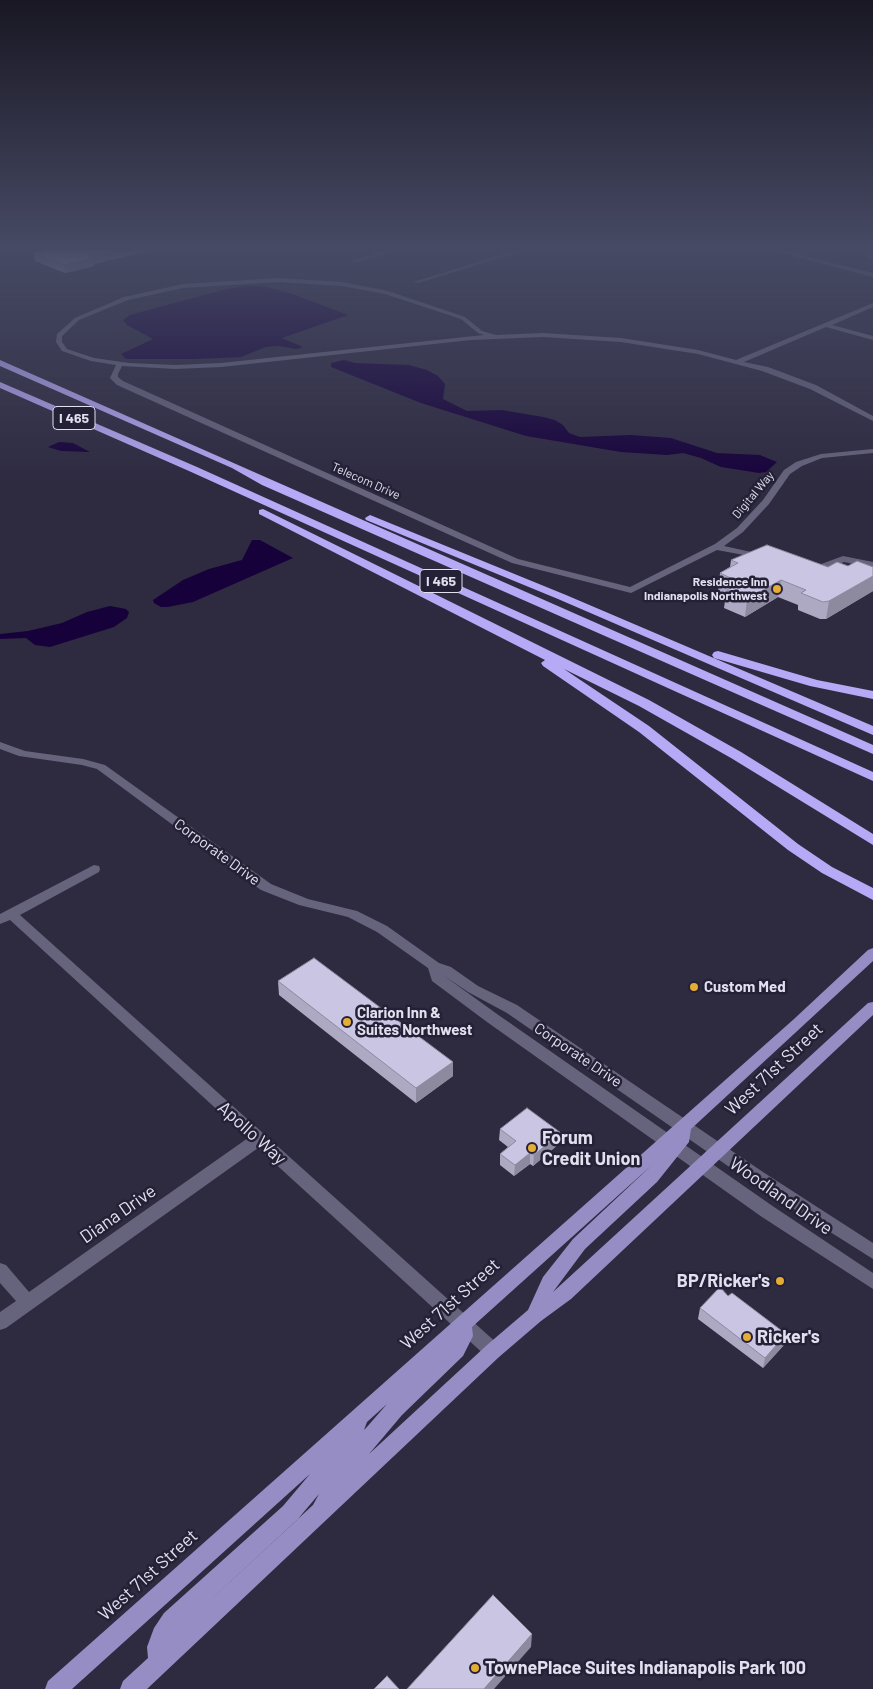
<!DOCTYPE html>
<style>
body{margin:0}
canvas{display:block;background:#2e2a40}
</style>
<canvas width="873" height="1689"></canvas>
<script>
const c = document.querySelector('canvas').getContext('2d');
c.lineJoin = 'round';
function fillPath(path, color) { c.fillStyle = color; c.fill(path, 'evenodd'); }
const shape = rows => new Path2D(rows.map(r => 'M' + r).join(''));
function strokePath(path, color, width, dash) { c.strokeStyle = color; c.lineWidth = width; c.lineCap = dash ? 'butt' : 'round'; c.setLineDash(dash || []); c.stroke(path); }
function label(font, color, halo, rows, align = 'center') {
  c.font = font + ' Barlow,sans-serif'; c.lineWidth = 5; c.setLineDash([]); c.textBaseline = 'middle'; c.strokeStyle = halo; c.fillStyle = color; for (const [text, x, y, turn = 0] of rows) {
    c.save(); c.translate(x, y); c.rotate((+turn || 0) * Math.PI / 180); c.textAlign = isNaN(turn) ? turn : align; if (halo) c.strokeText(text, 0, 0); c.fillText(text, 0, 0); c.restore();
  }
}
fillPath(shape([
 [245,286,262,286,290,293,348,315,282,338,303,347,296,349,278,346,266,347,241,357,194,359,126,359,121,354,153,339,127,325,123,320,130,315,223,290],
 [344,360,355,363,409,365,427,370,438,376,445,384,443,399,467,411,502,410,543,417,555,420,563,425,569,433,580,437,631,435,671,438,717,453,760,455,777,462,766,472,759,473,721,467,701,458,683,453,667,455,621,452,526,436,421,403,331,367,331,363],
 [59,442,73,443,90,452,61,451,48,447],
 [252,540,260,540,293,558,193,602,168,607,161,607,154,603,153,600,183,580,209,569,242,560],
 [110,606,126,609,129,612,127,618,114,627,50,647,35,645,26,638,0,639,0,634,28,631,62,623,87,612]
]), '#16013a');
fillPath(shape([
 [389,250,399,250,354,263,351,261,389,250],
 [517,250,526,250,418,283,413,282,517,250],
 [770,250,780,250,873,273,873,277,770,250],
 [870,255,873,256,873,260,867,257,870,255],
 [279,278,342,282,388,291,465,317,482,331,496,335,543,333,621,338,698,350,736,360,873,303,873,307,832,325,873,336,873,340,826,327,744,362,768,367,816,385,873,416,873,421,810,389,762,371,698,354,621,342,543,337,471,340,221,367,175,369,122,366,118,374,118,377,123,381,518,559,630,587,715,544,737,528,763,500,784,470,796,462,821,454,873,449,873,453,822,458,802,466,790,474,769,504,743,532,724,546,765,555,765,559,717,550,631,593,512,563,117,385,110,378,116,365,91,361,62,351,56,342,57,334,75,318,124,297,183,284,279,278],
 [279,282,342,286,385,294,461,319,478,333,484,335,221,363,175,365,129,363,94,358,67,349,62,342,62,336,79,320,128,300,183,288,279,282],
 [843,556,873,562,873,568,844,562,821,571,810,573,805,570,843,556],
 [0,742,25,751,83,759,105,765,271,884,308,899,357,911,387,926,439,963,451,967,478,986,517,1005,763,1172,873,1243,873,1259,751,1182,507,1013,468,992,443,975,497,1014,774,1207,873,1273,873,1289,762,1217,487,1022,432,981,428,968,377,932,348,917,299,905,261,890,97,769,82,765,19,756,0,749,0,742],
 [94,865,99,866,100,869,99,872,20,915,499,1345,502,1351,499,1357,493,1359,487,1357,258,1148,6,1328,0,1330,0,1312,16,1301,0,1283,0,1263,6,1265,29,1292,248,1138,10,920,0,924,0,914,94,865]
]), '#66637c');
fillPath(shape([
 [873,948,873,961,691,1129,689,1142,657,1182,585,1249,553,1292,868,1003,873,1002,873,1015,571,1299,541,1321,499,1357,147,1689,120,1689,123,1681,148,1658,147,1647,154,1628,164,1613,283,1506,310,1474,72,1689,45,1689,48,1681,794,1019,868,950,873,948],
 [652,1165,573,1239,543,1277,528,1310,487,1345,369,1454,402,1415,463,1356,473,1336,472,1327,652,1165],
 [387,1404,366,1428,364,1430,367,1422,387,1404],
 [319,1494,313,1505,178,1630,297,1520,319,1494]
]), '#968dc5');
fillPath(shape([
 [0,360,873,745,873,754,262,485,232,468,0,366,0,360],
 [0,382,197,467,873,772,873,781,189,471,0,388,0,382],
 [263,509,649,700,741,752,873,834,873,845,731,758,639,706,564,669,649,726,798,844,832,867,873,888,873,900,822,873,788,850,639,732,543,666,541,663,545,660,259,514,259,510,263,509],
 [370,515,566,595,873,726,873,735,558,599,366,520,365,518,370,515],
 [718,651,817,680,873,691,873,699,810,686,714,658,712,655,714,652,718,651]
]), '#b6a9f6');
fillPath(shape([
 [46,250,152,250,94,264,94,266,65,273,35,261,33,253],
 [731,560,828,567,848,566,873,567,873,591,826,619,820,619,798,610,798,605,778,597,745,617,724,608,726,594,718,591,720,573,730,567],
 [278,981,453,1062,453,1076,416,1103,279,995],
 [500,1129,561,1133,560,1143,533,1166,530,1164,514,1176,500,1165,500,1154,508,1147,499,1140],
 [728,1296,786,1334,784,1345,763,1368,698,1319,700,1308]
]), '#ada9c3');
fillPath(shape([
 [116,250,152,250,94,264,94,266,65,273,64,265,89,256],
 [873,576,873,591,826,619,829,601],
 [781,580,778,597,745,617,747,599],
 [453,1062,453,1076,416,1103,416,1088],
 [561,1133,560,1143,533,1166,534,1155],
 [530,1153,530,1164,514,1176,515,1165],
 [786,1334,784,1345,763,1368,765,1358],
 [532,1634,531,1647,494,1689,484,1689]
]), '#8d8a9f');
const building = shape([
 [46,250,116,250,89,256,93,258,64,265,33,253,46,250],
 [767,545,828,567,837,562,848,566,857,561,873,567,873,576,829,601,823,602,801,593,806,590,781,580,747,599,727,590,741,583,720,573,738,563,731,560,767,545],
 [314,958,453,1062,416,1088,278,981,314,958],
 [527,1108,561,1133,534,1155,530,1153,515,1165,500,1154,516,1141,500,1129,527,1108],
 [720,1287,728,1296,732,1293,786,1334,765,1358,700,1308,720,1287],
 [493,1595,532,1634,484,1689,407,1689,493,1595],
 [387,1676,399,1689,374,1689,387,1676]
]);
fillPath(building, '#c9c5e3');
strokePath(building, '#8d8a9f', 1);
const sky = c.createLinearGradient(0, 0, 0, 486);
sky.addColorStop(0, '#191723');
sky.addColorStop(0.51, '#464a64');
sky.addColorStop(1, '#464a6400');
c.fillStyle = sky;
c.fillRect(0, 0, 873, 486);
for (const [x, y, r, color] of [
 [777,589,5,"#e5ad36"],
 [694,987,5,"#e5ad36"],
 [347,1022,5,"#e5ad36"],
 [532,1148,5,"#e5ad36"],
 [780,1281,5,"#e5ad36"],
 [747,1337,5,"#e5ad36"],
 [475,1668,5,"#e5ad36"]
]) { const dot = new Path2D(); dot.arc(x, y, r, 0, 2 * Math.PI); c.fillStyle = color; c.fill(dot); strokePath(dot, '#242036', 2); }
label('12px', '#e2e0ef', '#242036', [
 ["Telecom Drive",366,481,24],
 ["Digital Way",753,495,-50]
]);
label('bold 12px', '#e2e0ef', '#242036', [
 ["Residence Inn",767,582],
 ["Indianapolis Northwest",767,596]
], 'right');
for (const [x, y, w] of [
 [74,418,42],
 [441,581,42]
]) { const box = new Path2D(); box.roundRect(x - w / 2, y - 11.5, w, 23, 4); c.fillStyle = '#242036'; c.fill(box); strokePath(box, '#e2e0ef', 1); }
label('bold 14px', '#e2e0ef', null, [
 ["I 465",74,418],
 ["I 465",441,581]
]);
label('15px', '#e2e0ef', '#242036', [
 ["Corporate Drive",217,852,36],
 ["Corporate Drive",578,1055,34]
]);
label('bold 15px', '#e2e0ef', '#242036', [
 ["Custom Med",704,987],
 ["Clarion Inn &",357,1013],
 ["Suites Northwest",357,1030]
], 'left');
label('18px', '#e2e0ef', '#242036', [
 ["West 71st Street",774,1069,-43],
 ["Apollo Way",252,1133,42],
 ["Woodland Drive",781,1196,35],
 ["Diana Drive",118,1214,-35],
 ["West 71st Street",450,1304,-42],
 ["West 71st Street",148,1575,-42]
]);
label('bold 18px', '#e2e0ef', '#242036', [
 ["Forum",542,1138],
 ["Credit Union",542,1159],
 ["BP/Ricker's",770,1281,"right"],
 ["Ricker's",757,1337],
 ["TownePlace Suites Indianapolis Park 100",485,1668]
], 'left');
</script>
